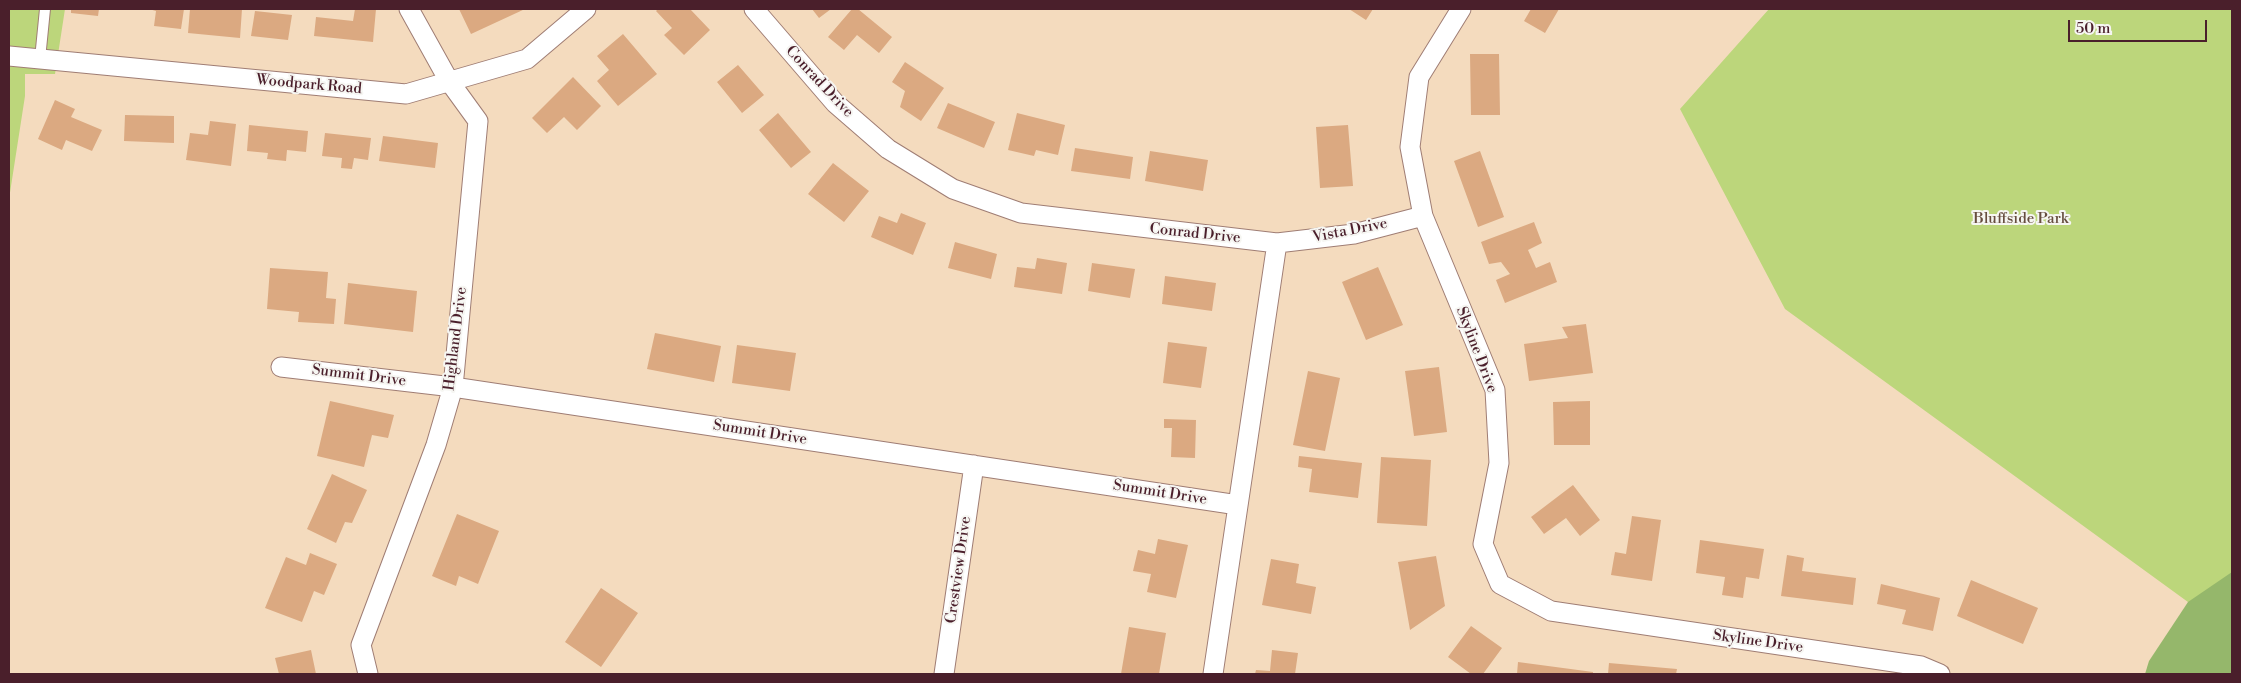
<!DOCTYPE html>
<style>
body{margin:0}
#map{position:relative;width:2241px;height:683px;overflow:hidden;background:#f4dbbe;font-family:"Libre Bodoni",serif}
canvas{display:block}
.frame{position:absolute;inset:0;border:10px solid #4a1f2b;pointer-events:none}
.scale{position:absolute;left:2068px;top:20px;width:139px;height:22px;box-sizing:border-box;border:2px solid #4a1f2b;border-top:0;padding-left:6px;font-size:15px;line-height:18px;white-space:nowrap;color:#4a1f2b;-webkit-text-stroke:4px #f6f6f2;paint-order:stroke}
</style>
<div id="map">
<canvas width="2241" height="683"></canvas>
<div class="frame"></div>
<div class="scale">50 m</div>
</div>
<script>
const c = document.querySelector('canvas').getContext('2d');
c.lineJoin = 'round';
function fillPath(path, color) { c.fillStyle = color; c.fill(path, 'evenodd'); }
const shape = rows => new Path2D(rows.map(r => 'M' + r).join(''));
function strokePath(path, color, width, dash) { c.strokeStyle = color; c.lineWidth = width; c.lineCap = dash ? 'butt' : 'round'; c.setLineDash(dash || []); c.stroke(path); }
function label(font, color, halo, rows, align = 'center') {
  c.font = font + ' "Libre Bodoni",serif'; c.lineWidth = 4; c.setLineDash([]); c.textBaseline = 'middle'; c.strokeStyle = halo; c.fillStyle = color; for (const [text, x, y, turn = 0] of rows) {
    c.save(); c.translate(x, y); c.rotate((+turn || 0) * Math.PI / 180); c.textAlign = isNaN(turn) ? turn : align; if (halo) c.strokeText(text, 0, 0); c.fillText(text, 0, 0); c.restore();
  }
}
fillPath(shape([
 [9,9,65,9,55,74,25,74,25,96,9,199],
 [1769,9,2232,9,2232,634,1785,309,1680,109]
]), '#bcd67b');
fillPath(shape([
 [2232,572,2232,674,2145,674,2149,661,2188,602]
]), '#95b76b');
fillPath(shape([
 [71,9,99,9,98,16,71,13],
 [149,9,184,9,181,29,154,26,156,11],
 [190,9,242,9,240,38,188,33],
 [355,9,376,9,373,42,314,36,316,17,353,21],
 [459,9,525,9,471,34],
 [658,9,690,9,710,30,684,55,664,35,672,28,656,11],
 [812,9,831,9,819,18],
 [852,9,858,9,892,37,879,53,857,35,844,50,828,37],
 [1349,9,1373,9,1366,20],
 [1531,9,1559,9,1545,33,1524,21],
 [255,11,292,15,288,40,251,36],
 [623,34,657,74,618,106,597,81,609,70,597,56],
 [1470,54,1499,54,1500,115,1471,115],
 [905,62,944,88,921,121,900,107,905,91,892,82],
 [738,65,764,95,742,113,717,82],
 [573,77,601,106,577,130,564,117,547,133,532,118],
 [55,100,75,109,71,117,102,130,92,151,66,140,62,150,38,139],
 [948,103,995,122,984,148,937,128],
 [778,113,811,152,791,168,759,130],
 [1017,113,1065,125,1058,155,1036,150,1034,156,1008,150],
 [125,115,174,116,174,143,124,141],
 [210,121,236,124,231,166,186,160,190,133,208,135],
 [249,125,308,131,306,152,287,150,286,161,267,159,268,153,247,151],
 [1348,125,1353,186,1320,188,1316,127],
 [325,133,371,138,368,160,354,158,352,169,341,168,342,158,322,156],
 [383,136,438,143,435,168,379,161],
 [1075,148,1133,157,1130,179,1071,171],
 [1150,151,1208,160,1203,191,1145,181],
 [1480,151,1504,217,1478,227,1454,161],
 [833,163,869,191,844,222,808,194],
 [901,213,926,223,913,255,871,237,879,216,897,223],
 [1534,222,1542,243,1528,250,1536,268,1550,262,1557,282,1505,303,1496,280,1510,274,1501,262,1489,264,1481,242],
 [955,242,997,254,991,279,948,268],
 [1037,258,1067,263,1062,294,1014,287,1017,267,1035,269],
 [1092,263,1135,269,1130,298,1088,291],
 [1378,267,1403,325,1366,340,1342,282],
 [270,268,328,272,326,298,336,299,334,324,298,322,299,312,267,309],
 [1165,276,1216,283,1212,311,1162,304],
 [348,283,417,291,413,332,344,324],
 [1586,324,1593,373,1529,381,1524,344,1568,338,1562,327],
 [655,333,721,346,714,382,647,369],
 [1168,342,1207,347,1201,388,1163,383],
 [737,345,796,353,790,391,732,383],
 [1439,367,1447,432,1414,436,1405,371],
 [1308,371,1340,378,1325,451,1293,445],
 [330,401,394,415,388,438,372,435,364,467,317,456],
 [1590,401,1590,445,1554,445,1553,402],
 [1164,419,1196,420,1195,458,1171,457,1172,428,1164,428],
 [1299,456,1362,463,1358,498,1309,492,1312,469,1298,467],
 [1381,457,1431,460,1427,526,1377,523],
 [332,474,367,490,352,523,345,522,336,543,307,529],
 [1573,485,1600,520,1580,536,1566,518,1544,534,1531,517],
 [457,514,499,531,478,584,459,576,456,586,432,576],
 [1632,516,1661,520,1652,581,1611,575,1615,552,1626,554],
 [1158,539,1188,545,1176,598,1147,592,1151,574,1133,571,1138,550,1155,554],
 [1700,540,1764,549,1759,579,1746,577,1743,598,1722,595,1725,577,1696,573],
 [310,553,337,564,324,595,314,591,302,622,265,608,286,557,306,565],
 [1787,555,1804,558,1802,571,1856,578,1853,605,1781,596],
 [1436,556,1445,606,1410,630,1398,562],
 [1271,559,1299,564,1296,583,1316,587,1311,614,1262,605],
 [1971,580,2038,608,2023,644,1957,616],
 [1881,584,1940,598,1933,631,1902,624,1906,610,1877,604],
 [601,588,638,613,601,667,565,642],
 [1471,626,1502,648,1483,674,1471,674,1448,657],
 [1129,627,1166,633,1159,674,1121,674],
 [311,650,316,674,279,674,275,658],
 [1272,650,1298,653,1295,674,1255,674,1256,670,1270,671],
 [1518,662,1593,672,1593,674,1517,674],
 [1609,663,1677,669,1676,674,1608,674]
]), '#dba981');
const service = shape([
 [40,59,45,9]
]);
const minor = shape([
 [754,9,835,103,888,149,953,189,1021,213,1277,243,1354,234,1423,216],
 [1461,9,1419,77,1410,147,1423,216,1495,390,1499,463,1483,544,1500,584,1551,611,1921,666,1940,674],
 [9,56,406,94,527,59,586,9],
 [281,367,453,387,1238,505],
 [368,674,361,645,436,445,453,387,478,121,449,81,409,9],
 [944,674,974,465],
 [1213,674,1277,243]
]);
strokePath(service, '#9f7d74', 12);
strokePath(minor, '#9f7d74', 21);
strokePath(service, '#fff', 10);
strokePath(minor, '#fff', 19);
label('15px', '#4a1f2b', '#f6f6f2', [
 ["Conrad Drive",819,82,47],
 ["Woodpark Road",309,85,5],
 ["Vista Drive",1350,231,-11],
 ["Conrad Drive",1195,234,6],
 ["Highland Drive",456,339,-83],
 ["Skyline Drive",1476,350,69],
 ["Summit Drive",359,376,7],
 ["Summit Drive",760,433,9],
 ["Summit Drive",1160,493,9],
 ["Crestview Drive",959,570,-82],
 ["Skyline Drive",1758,642,8]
]);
label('15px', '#664d3f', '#f6f6f2', [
 ["Bluffside Park",2021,219]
]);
</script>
